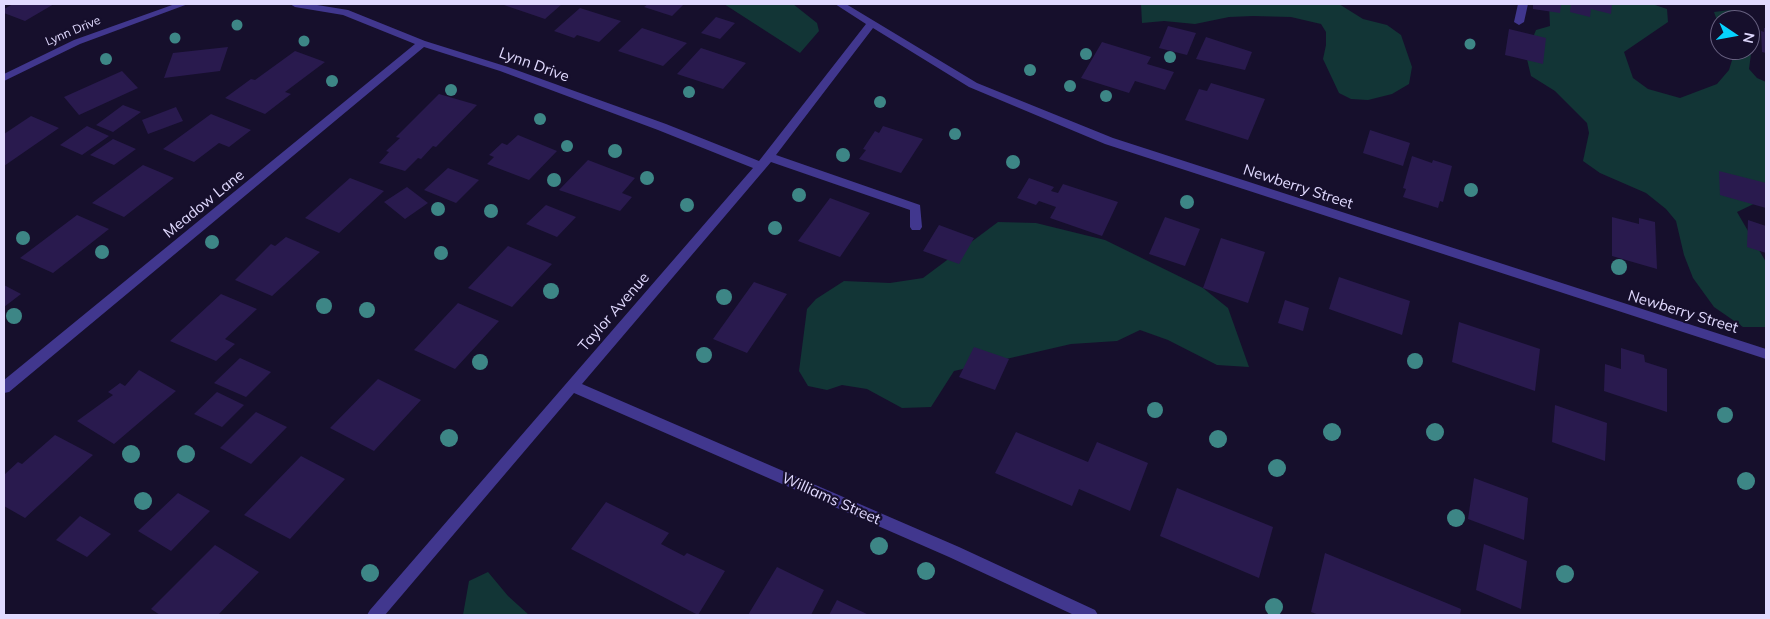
<!DOCTYPE html>
<style>
body{margin:0}
#map{position:relative;width:1770px;height:619px;overflow:hidden;background:#160f2c;font-family:Mulish,sans-serif}
canvas{display:block}
.frame{position:absolute;inset:0;border:5px solid #e1daff;pointer-events:none}
.north{position:absolute;left:1710px;top:10px;width:50px;height:50px;box-sizing:border-box;background:#160f2c;border:1px solid #676080;border-radius:50%;rotate:102deg;font-size:14px;font-weight:700;line-height:20px;text-align:center;color:#e1daff}
.north::after{content:'';display:block;margin:auto;width:18px;height:22px;background:#06d3ff;clip-path:polygon(50% 0,100% 100%,50% 72%,0 100%)}
</style>
<div id="map">
<canvas width="1770" height="619"></canvas>
<div class="frame"></div>
<div class="north">N</div>
</div>
<script>
const c = document.querySelector('canvas').getContext('2d');
c.lineJoin = 'round';
function fillPath(path, color) { c.fillStyle = color; c.fill(path, 'evenodd'); }
const shape = rows => new Path2D(rows.map(r => 'M' + r).join(''));
function label(font, color, halo, rows, align = 'center') {
  c.font = font + ' Mulish,sans-serif'; c.lineWidth = 4.5; c.setLineDash([]); c.textBaseline = 'middle'; c.strokeStyle = halo; c.fillStyle = color; for (const [text, x, y, turn = 0] of rows) {
    c.save(); c.translate(x, y); c.rotate((+turn || 0) * Math.PI / 180); c.textAlign = isNaN(turn) ? turn : align; if (halo) c.strokeText(text, 0, 0); c.fillText(text, 0, 0); c.restore();
  }
}
fillPath(shape([
 [724,4,793,4,817,23,819,31,800,53],
 [1141,4,1339,4,1363,19,1387,25,1401,35,1412,67,1409,84,1392,94,1368,100,1351,99,1339,93,1323,59,1326,45,1326,32,1321,24,1291,17,1253,16,1229,17,1195,24,1164,21,1142,23],
 [1549,4,1652,4,1667,9,1668,22,1624,52,1633,78,1648,89,1680,98,1717,84,1729,70,1733,57,1730,50,1750,50,1750,38,1751,54,1749,69,1757,78,1766,82,1766,198,1737,212,1766,262,1766,327,1743,327,1714,307,1693,278,1684,255,1676,221,1666,209,1646,193,1600,173,1583,161,1589,133,1587,123,1555,91,1531,76,1526,55,1536,30,1550,26],
 [1730,10,1743,14,1748,20,1720,20,1720,29,1714,12],
 [998,222,1036,223,1105,240,1203,288,1228,308,1249,367,1217,365,1168,340,1140,330,1117,341,1071,344,954,371,931,407,902,408,867,389,842,385,827,390,808,386,799,371,807,309,816,299,844,281,890,283,923,278],
 [488,572,508,596,529,615,463,615,469,581]
]), '#123536');
fillPath(shape([
 [13,4,54,4,25,21,4,13,4,9],
 [506,4,562,4,545,19,504,5],
 [648,4,684,4,672,16,644,7],
 [1533,4,1561,4,1560,13,1533,9],
 [1571,4,1612,4,1611,14,1591,9,1590,17,1570,12],
 [580,8,621,21,599,42,577,35,574,38,554,31],
 [716,17,735,23,720,39,701,33],
 [1168,26,1196,33,1187,55,1159,48],
 [642,28,687,43,663,66,618,51],
 [1764,28,1766,28,1766,53,1762,52,1761,31,1764,32],
 [1509,29,1546,38,1543,64,1505,55],
 [1206,37,1252,52,1245,70,1196,59],
 [1102,42,1151,57,1147,64,1174,72,1165,90,1135,81,1129,93,1081,78],
 [228,47,220,71,164,78,173,53],
 [701,48,746,63,723,89,677,74],
 [295,51,325,62,285,92,291,94,265,114,225,98,251,79,255,80],
 [122,71,138,88,79,115,64,97],
 [1211,83,1265,99,1248,140,1185,120,1199,89,1207,91],
 [439,94,477,105,436,147,433,146,421,159,418,158,405,171,379,163,389,152,386,151,400,138,396,137],
 [123,105,141,112,113,132,96,125],
 [176,107,183,121,148,134,142,120],
 [211,114,251,130,229,147,219,143,194,162,163,149],
 [31,116,59,128,4,166,4,134],
 [87,126,109,136,82,155,60,145],
 [883,126,923,139,901,173,859,159,866,150,863,149,875,131,879,133],
 [1370,130,1410,143,1403,166,1363,153],
 [518,135,557,151,529,180,487,164,494,157,489,155,502,143,507,145],
 [113,139,136,149,114,165,90,155],
 [1412,156,1432,163,1433,160,1452,166,1443,202,1440,201,1438,208,1403,197,1406,189,1403,188],
 [588,160,635,178,622,193,632,197,620,211,559,190],
 [143,165,174,178,124,217,92,203],
 [448,168,479,180,456,203,424,190],
 [1719,171,1766,183,1766,208,1720,195],
 [350,178,384,191,339,233,305,218],
 [1029,178,1054,187,1051,191,1058,193,1063,184,1118,202,1102,236,1050,218,1056,207,1039,201,1036,205,1017,198],
 [407,187,428,203,405,219,384,202],
 [830,198,870,213,840,257,798,241],
 [546,205,576,217,557,237,526,224],
 [77,215,109,229,53,273,20,258],
 [1165,217,1200,229,1185,266,1149,254],
 [1612,217,1639,224,1639,218,1655,222,1657,269,1612,256],
 [1748,220,1766,226,1766,253,1747,247],
 [939,225,974,238,959,264,923,251],
 [286,237,320,252,272,296,235,280,271,244,275,246],
 [1221,238,1265,252,1248,303,1203,288],
 [508,246,552,264,512,307,468,288],
 [1339,277,1410,301,1402,335,1329,309],
 [754,282,787,294,747,353,713,339],
 [4,285,21,294,4,307],
 [221,294,257,309,225,339,235,344,216,361,170,341],
 [1285,300,1309,308,1303,331,1278,323],
 [458,303,499,321,455,369,414,350],
 [1459,322,1540,349,1535,391,1452,362],
 [974,347,1009,359,995,390,959,377],
 [1621,348,1644,355,1645,362,1667,369,1667,412,1604,391,1605,364,1621,369],
 [240,358,271,372,246,397,214,383],
 [139,370,176,391,114,444,77,421,113,395,108,392,120,383,125,386],
 [378,379,421,400,374,451,330,428],
 [217,392,244,405,222,427,194,414],
 [1555,405,1607,423,1605,461,1552,442],
 [256,412,287,427,251,464,220,448],
 [1016,432,1088,462,1097,442,1148,463,1130,511,1079,489,1072,506,995,473],
 [55,435,93,455,25,518,4,506,4,475,18,462,22,464],
 [301,456,345,479,290,539,244,515],
 [1474,478,1528,498,1524,540,1468,519],
 [1177,488,1273,527,1259,578,1160,536],
 [178,493,210,511,171,551,138,531],
 [606,502,669,533,661,544,684,556,687,553,725,571,698,615,571,549],
 [80,516,111,534,87,557,56,540],
 [1484,544,1527,561,1521,609,1476,590],
 [215,545,259,572,218,615,160,615,151,609],
 [1325,553,1461,609,1460,615,1319,615,1311,612],
 [777,567,824,590,811,615,748,615],
 [837,600,869,615,829,615]
]), '#291a4e');
fillPath(shape([
 [175,4,188,4,80,44,4,81,4,74,74,40,175,4],
 [290,4,311,4,348,10,425,41,508,67,666,124,759,161,866,24,835,4,846,4,977,83,1113,138,1766,349,1766,359,1105,144,969,87,873,28,776,155,920,205,922,227,920,230,912,230,910,227,910,210,771,162,582,384,959,547,1095,610,1098,615,1074,615,949,557,574,393,385,615,367,615,370,610,753,168,658,130,500,71,424,47,9,392,4,393,4,380,415,44,343,15,295,7,290,4],
 [1518,4,1528,4,1524,22,1519,25,1514,22,1518,4]
]), '#41378e');
c.fillStyle = '#3d8686';
for (const [x, y, r] of [
 [237,25,5.5],
 [175,38,5.5],
 [304,41,5.5],
 [1470,44,5.5],
 [1086,54,6],
 [1170,57,6],
 [106,59,6],
 [1030,70,6],
 [332,81,6],
 [1070,86,6],
 [451,90,6],
 [689,92,6],
 [1106,96,6],
 [880,102,6],
 [540,119,6],
 [955,134,6],
 [567,146,6],
 [615,151,7],
 [843,155,7],
 [1013,162,7],
 [647,178,7],
 [554,180,7],
 [1471,190,7],
 [799,195,7],
 [1187,202,7],
 [687,205,7],
 [438,209,7],
 [491,211,7],
 [775,228,7],
 [23,238,7],
 [212,242,7],
 [102,252,7],
 [441,253,7],
 [1619,267,8],
 [551,291,8],
 [724,297,8],
 [324,306,8],
 [367,310,8],
 [14,316,8],
 [704,355,8],
 [1415,361,8],
 [480,362,8],
 [1155,410,8],
 [1725,415,8],
 [1332,432,9],
 [1435,432,9],
 [449,438,9],
 [1218,439,9],
 [131,454,9],
 [186,454,9],
 [1277,468,9],
 [1746,481,9],
 [143,501,9],
 [1456,518,9],
 [879,546,9],
 [926,571,9],
 [370,573,9],
 [1565,574,9],
 [1274,607,9]
]) { c.beginPath(); c.arc(x, y, r, 0, 2 * Math.PI); c.fill(); }
label('12px', '#e1daff', '#160f2c', [
 ["Lynn Drive",73,31,-23]
]);
label('15px', '#e1daff', '#160f2c', [
 ["Lynn Drive",534,65,20],
 ["Newberry Street",1298,187,18],
 ["Meadow Lane",204,204,-39],
 ["Taylor Avenue",614,312,-49],
 ["Newberry Street",1683,312,17],
 ["Williams Street",831,499,24]
]);
</script>
